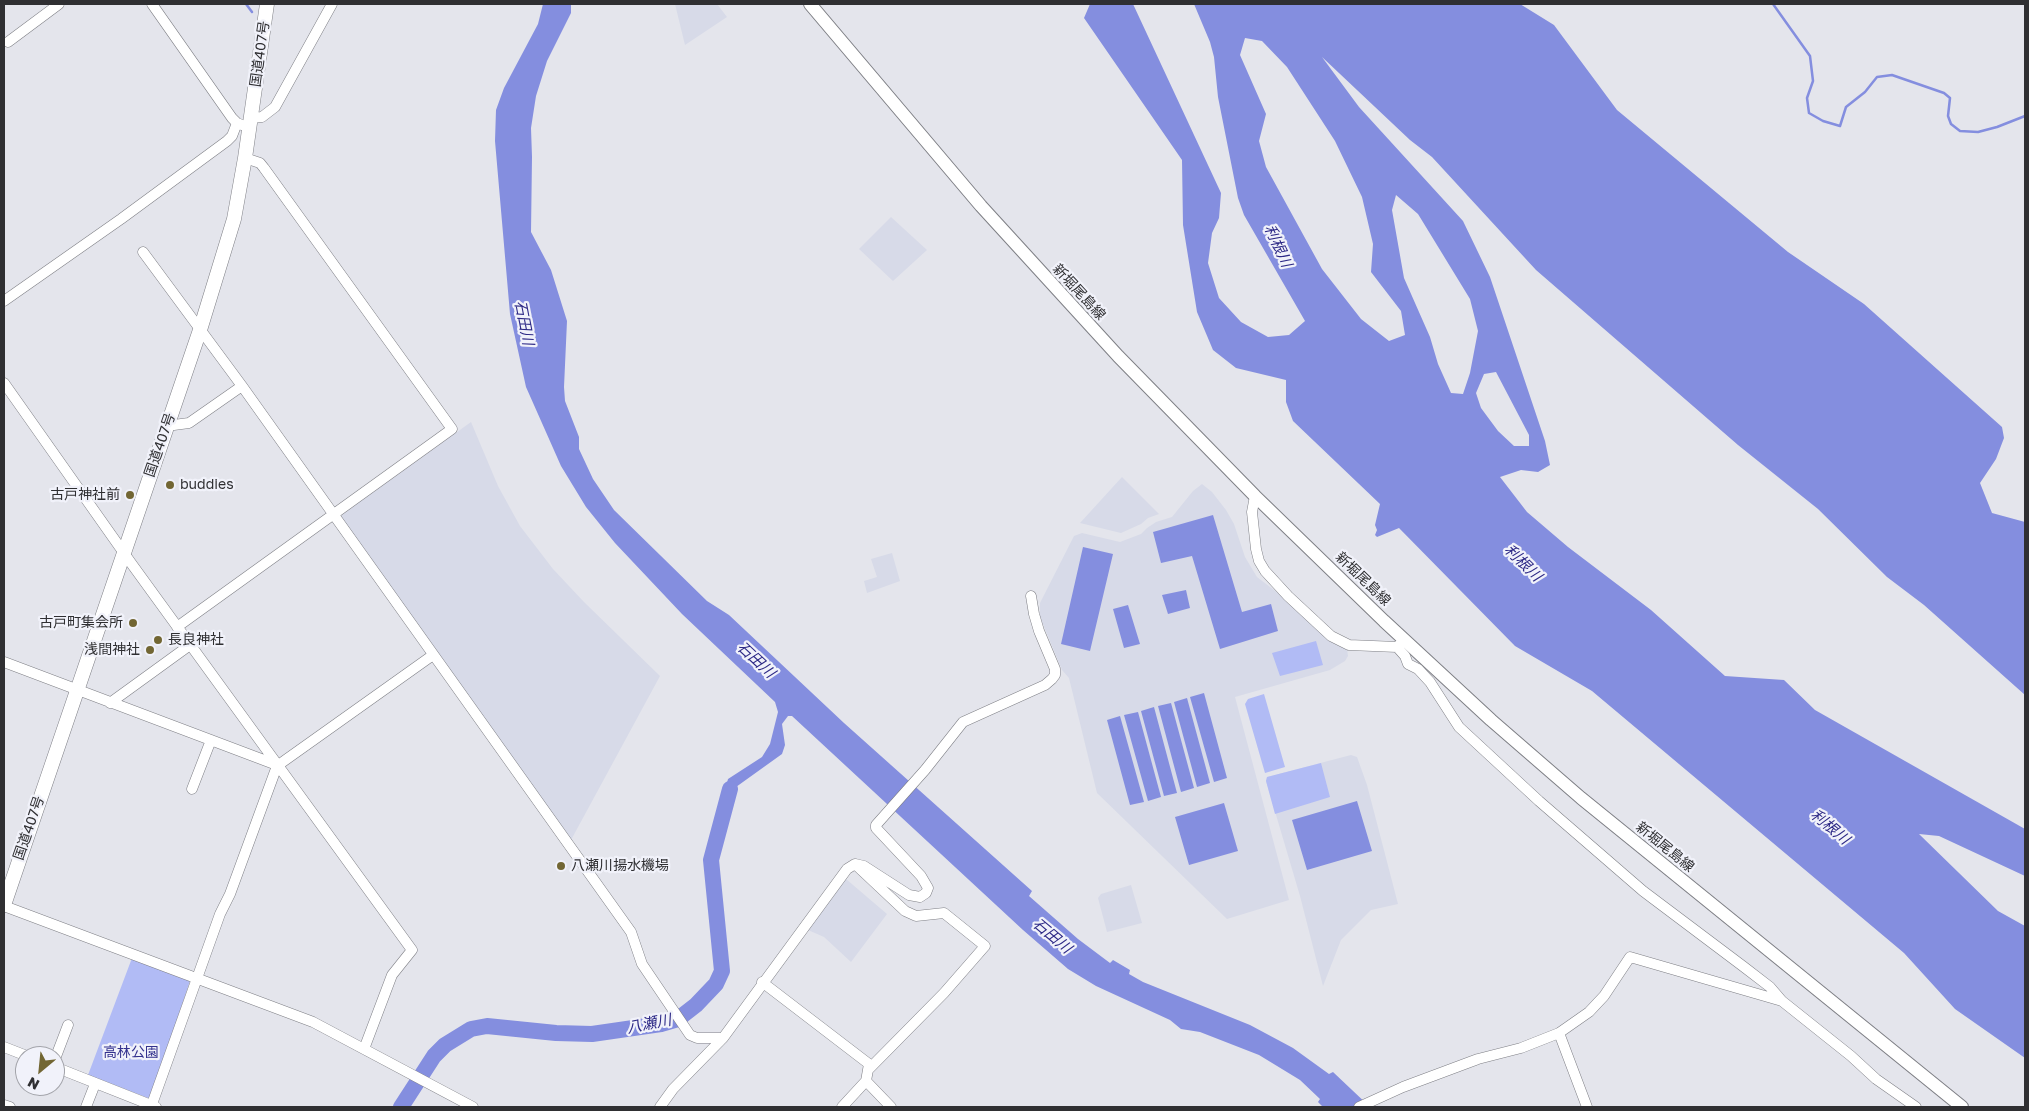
<!DOCTYPE html>
<meta charset="utf-8">
<style>
body{margin:0}
#map{position:relative;width:2029px;height:1111px;overflow:hidden;background:#e4e5ec;font-family:"Golos Text",sans-serif}
canvas{display:block}
.frame{position:absolute;inset:0;border:5px solid #2f2f32;pointer-events:none}
.north{position:absolute;left:15px;top:1046px;width:50px;height:50px;box-sizing:border-box;background:#f1f2fa;border:1px solid #a3a4aa;border-radius:50%;rotate:208deg;font-size:14px;font-weight:700;line-height:20px;text-align:center;color:#2f2f32}
.north::after{content:'';display:block;margin:auto;width:18px;height:22px;background:#726633;clip-path:polygon(50% 0,100% 100%,50% 72%,0 100%)}
</style>
<div id="map">
<canvas width="2029" height="1111"></canvas>
<div class="frame"></div>
<div class="north">N</div>
</div>
<script>
const c = document.querySelector('canvas').getContext('2d');
c.lineJoin = 'round';
function fillPath(path, color) { c.fillStyle = color; c.fill(path, 'evenodd'); }
const shape = rows => new Path2D(rows.map(r => 'M' + r).join(''));
function strokePath(path, color, width, dash) { c.strokeStyle = color; c.lineWidth = width; c.lineCap = dash ? 'butt' : 'round'; c.setLineDash(dash || []); c.stroke(path); }
function label(font, color, halo, rows, align = 'center') {
  c.font = font + ' "Golos Text","Noto Sans JP",sans-serif'; c.lineWidth = 4.5; c.setLineDash([]); c.textBaseline = 'middle'; c.strokeStyle = halo; c.fillStyle = color; for (const [text, x, y, turn = 0] of rows) {
    c.save(); c.translate(x, y); c.rotate((+turn || 0) * Math.PI / 180); c.textAlign = isNaN(turn) ? turn : align; if (halo) c.strokeText(text, 0, 0); c.fillText(text, 0, 0); c.restore();
  }
}
fillPath(shape([
 [675,4,717,4,727,17,685,45],
 [891,217,927,250,893,281,859,249],
 [471,422,498,486,520,526,553,569,584,602,660,676,571,840,342,519,342,515],
 [1122,477,1159,514,1148,518,1141,524,1121,533,1080,523],
 [1202,484,1212,492,1226,510,1234,524,1245,557,1257,577,1292,604,1333,640,1347,649,1348,656,1345,661,1330,670,1235,697,1289,900,1227,919,1097,793,1069,678,1062,670,1040,617,1040,603,1074,536,1082,533,1120,542,1141,534,1147,528,1156,522,1172,517,1193,491],
 [892,553,900,581,867,593,864,581,877,577,871,559],
 [1351,755,1357,757,1367,785,1398,904,1371,910,1341,940,1323,986,1300,896,1266,781,1267,777],
 [846,879,887,914,851,962,824,937,808,930],
 [1131,885,1142,923,1107,932,1098,898,1101,894]
]), '#d7dae8');
fillPath(shape([
 [1316,641,1323,665,1280,676,1272,653],
 [1264,694,1285,767,1265,773,1245,704,1248,699],
 [1321,763,1330,797,1275,814,1266,781,1267,777],
 [132,958,190,981,151,1097,148,1098,88,1075]
]), '#b1bbf5');
fillPath(shape([
 [543,4,571,4,571,13,547,61,536,96,531,128,532,157,531,232,551,270,567,321,564,387,565,401,579,437,579,449,593,479,614,510,707,601,729,615,844,723,1032,891,1029,896,1078,939,1110,963,1113,960,1130,970,1129,974,1143,982,1250,1025,1293,1048,1329,1074,1333,1072,1370,1107,1323,1107,1318,1102,1320,1099,1300,1080,1259,1055,1200,1032,1181,1029,1170,1020,1096,986,1068,969,1023,930,792,716,788,716,782,724,785,745,782,754,736,787,731,800,718,816,728,779,762,757,770,744,778,712,775,702,682,614,615,543,586,507,561,466,526,387,510,314,495,141,496,110,504,88,538,24],
 [1090,4,1133,4,1221,193,1219,218,1212,233,1208,263,1219,298,1241,322,1268,337,1289,335,1305,321,1244,215,1238,198,1218,97,1214,57,1210,42,1194,4,1520,4,1554,25,1617,110,1788,252,1864,304,2002,427,2004,438,1996,459,1980,483,1992,513,2025,522,2025,695,1924,605,1887,577,1818,509,1738,445,1536,270,1432,157,1410,140,1322,57,1359,107,1463,221,1490,277,1545,441,1550,465,1538,472,1521,470,1500,477,1527,512,1568,547,1651,610,1725,676,1784,680,1815,710,2025,829,2025,876,1939,836,1919,834,1998,911,2025,926,2025,1058,1955,1009,1904,953,1592,691,1515,646,1399,528,1377,537,1375,535,1377,530,1375,525,1380,504,1293,421,1286,402,1286,380,1236,368,1213,350,1197,312,1183,225,1182,160,1084,18],
 [1245,38,1262,41,1287,67,1335,141,1362,197,1373,244,1371,272,1401,311,1405,335,1389,341,1361,319,1322,269,1266,167,1259,141,1266,114,1240,55],
 [1396,195,1418,214,1470,299,1478,331,1470,373,1463,394,1451,393,1438,364,1430,337,1404,278,1392,210],
 [1496,372,1529,435,1529,446,1514,446,1498,431,1481,408,1476,393,1484,374],
 [1213,515,1242,612,1271,604,1278,631,1220,649,1192,556,1161,563,1153,532],
 [1083,547,1113,554,1090,651,1061,644],
 [1186,590,1190,608,1168,614,1162,595],
 [1128,605,1140,644,1124,648,1113,609],
 [1204,693,1227,778,1214,782,1190,697],
 [1187,698,1210,783,1197,787,1174,702],
 [1171,703,1194,788,1181,792,1158,706],
 [1154,707,1177,793,1164,796,1141,711],
 [1138,712,1161,797,1148,801,1124,715],
 [1120,716,1144,802,1130,805,1107,720],
 [1357,801,1372,851,1307,870,1292,820],
 [1224,803,1238,851,1189,865,1175,817]
]), '#848edf');
strokePath(shape([
 [246,4,252,12],
 [1773,4,1810,56,1813,81,1807,98,1809,113,1823,121,1840,126,1846,107,1865,92,1877,77,1892,75,1944,93,1950,98,1948,116,1951,124,1960,131,1978,132,1997,127,2025,116]
]), '#848edf', 2.5);
strokePath(shape([
 [401,1107,434,1056,445,1045,471,1029,487,1026,556,1033,592,1034,661,1024,678,1019,696,1005,716,984,722,971,711,860,730,789]
]), '#848edf', 16);
const minor = shape([
 [152,4,232,118,237,123,242,125],
 [8,42,59,4],
 [251,118,262,117,275,107,332,4],
 [143,252,242,386,631,932,642,964,690,1035,697,1038,723,1038],
 [4,301,121,219,227,141,232,136,237,123],
 [4,383,131,563,412,950,392,975,364,1049],
 [166,426,189,423,242,386],
 [1255,496,1252,512,1256,549,1259,561,1265,571,1288,596,1331,636,1349,645,1397,647,1402,642],
 [177,627,452,429,264,168,260,163,245,158],
 [1397,647,1405,656,1408,664,1418,669,1430,682,1459,727,1539,801,1643,891,1744,967,1770,987,1782,1001,1851,1056,1876,1079,1916,1107],
 [4,662,277,765],
 [110,703,190,645],
 [192,789,211,740],
 [855,864,905,911,916,916,944,913,985,946,944,993,868,1070],
 [4,906,313,1022,473,1107],
 [762,982,869,1064,866,1081,842,1107],
 [1559,1033,1587,1107],
 [4,1047,27,1056],
 [55,1059,68,1025],
 [55,1067,156,1107],
 [866,1081,891,1107],
 [4,1105,10,1107],
 [86,1107,95,1084],
 [151,1107,220,914,230,894,277,766,433,655],
 [660,1107,673,1089,723,1038,847,869,855,864,864,866,909,895,920,897,926,893,928,888,921,876,876,828,876,825,925,770,963,722,1045,685,1052,679,1055,675,1055,669,1039,631,1034,614,1031,596],
 [1359,1107,1403,1087,1478,1059,1521,1048,1559,1033,1589,1012,1604,996,1630,957,1782,1001]
]);
const major = shape([
 [810,4,981,206,1118,356,1255,496,1384,621,1491,720,1581,798,1962,1107]
]);
const highway = shape([
 [4,905,200,330,234,219,245,158,267,4]
]);
strokePath(minor, '#7e7f85', 11);
strokePath(major, '#7e7f85', 14);
strokePath(highway, '#7e7f85', 15);
strokePath(minor, '#fff', 10);
strokePath(major, '#fff', 12);
strokePath(highway, '#fff', 14);
for (const [x, y, r, color] of [
 [170,485,5,"#726633"],
 [130,495,5,"#726633"],
 [133,623,5,"#726633"],
 [158,640,5,"#726633"],
 [150,650,5,"#726633"],
 [561,866,5,"#726633"]
]) { const dot = new Path2D(); dot.arc(x, y, r, 0, 2 * Math.PI); c.fillStyle = color; c.fill(dot); strokePath(dot, '#f1f2fa', 2); }
label('14px', '#2f2f32', '#f1f2fa', [
 ["国道407号",260,54,-82],
 ["新堀尾島線",1079,292,47],
 ["国道407号",160,445,-71],
 ["新堀尾島線",1363,579,44],
 ["国道407号",29,828,-71],
 ["新堀尾島線",1665,847,39]
]);
label('14px', '#2f2f32', '#f1f2fa', [
 ["buddies",180,485],
 ["古戸神社前",120,495,"right"],
 ["古戸町集会所",123,623,"right"],
 ["長良神社",168,640],
 ["浅間神社",140,650,"right"],
 ["八瀬川揚水機場",571,866]
], 'left');
label('14px', '#33318e', '#f1f2fa', [
 ["高林公園",131,1053]
]);
label('italic 15px', '#2d2986', '#f1f2fa', [
 ["利根川",1278,246,65],
 ["石田川",524,323,79],
 ["利根川",1523,563,44],
 ["石田川",756,660,43],
 ["利根川",1830,827,40],
 ["石田川",1052,936,40],
 ["八瀬川",649,1024,-11]
]);
</script>
